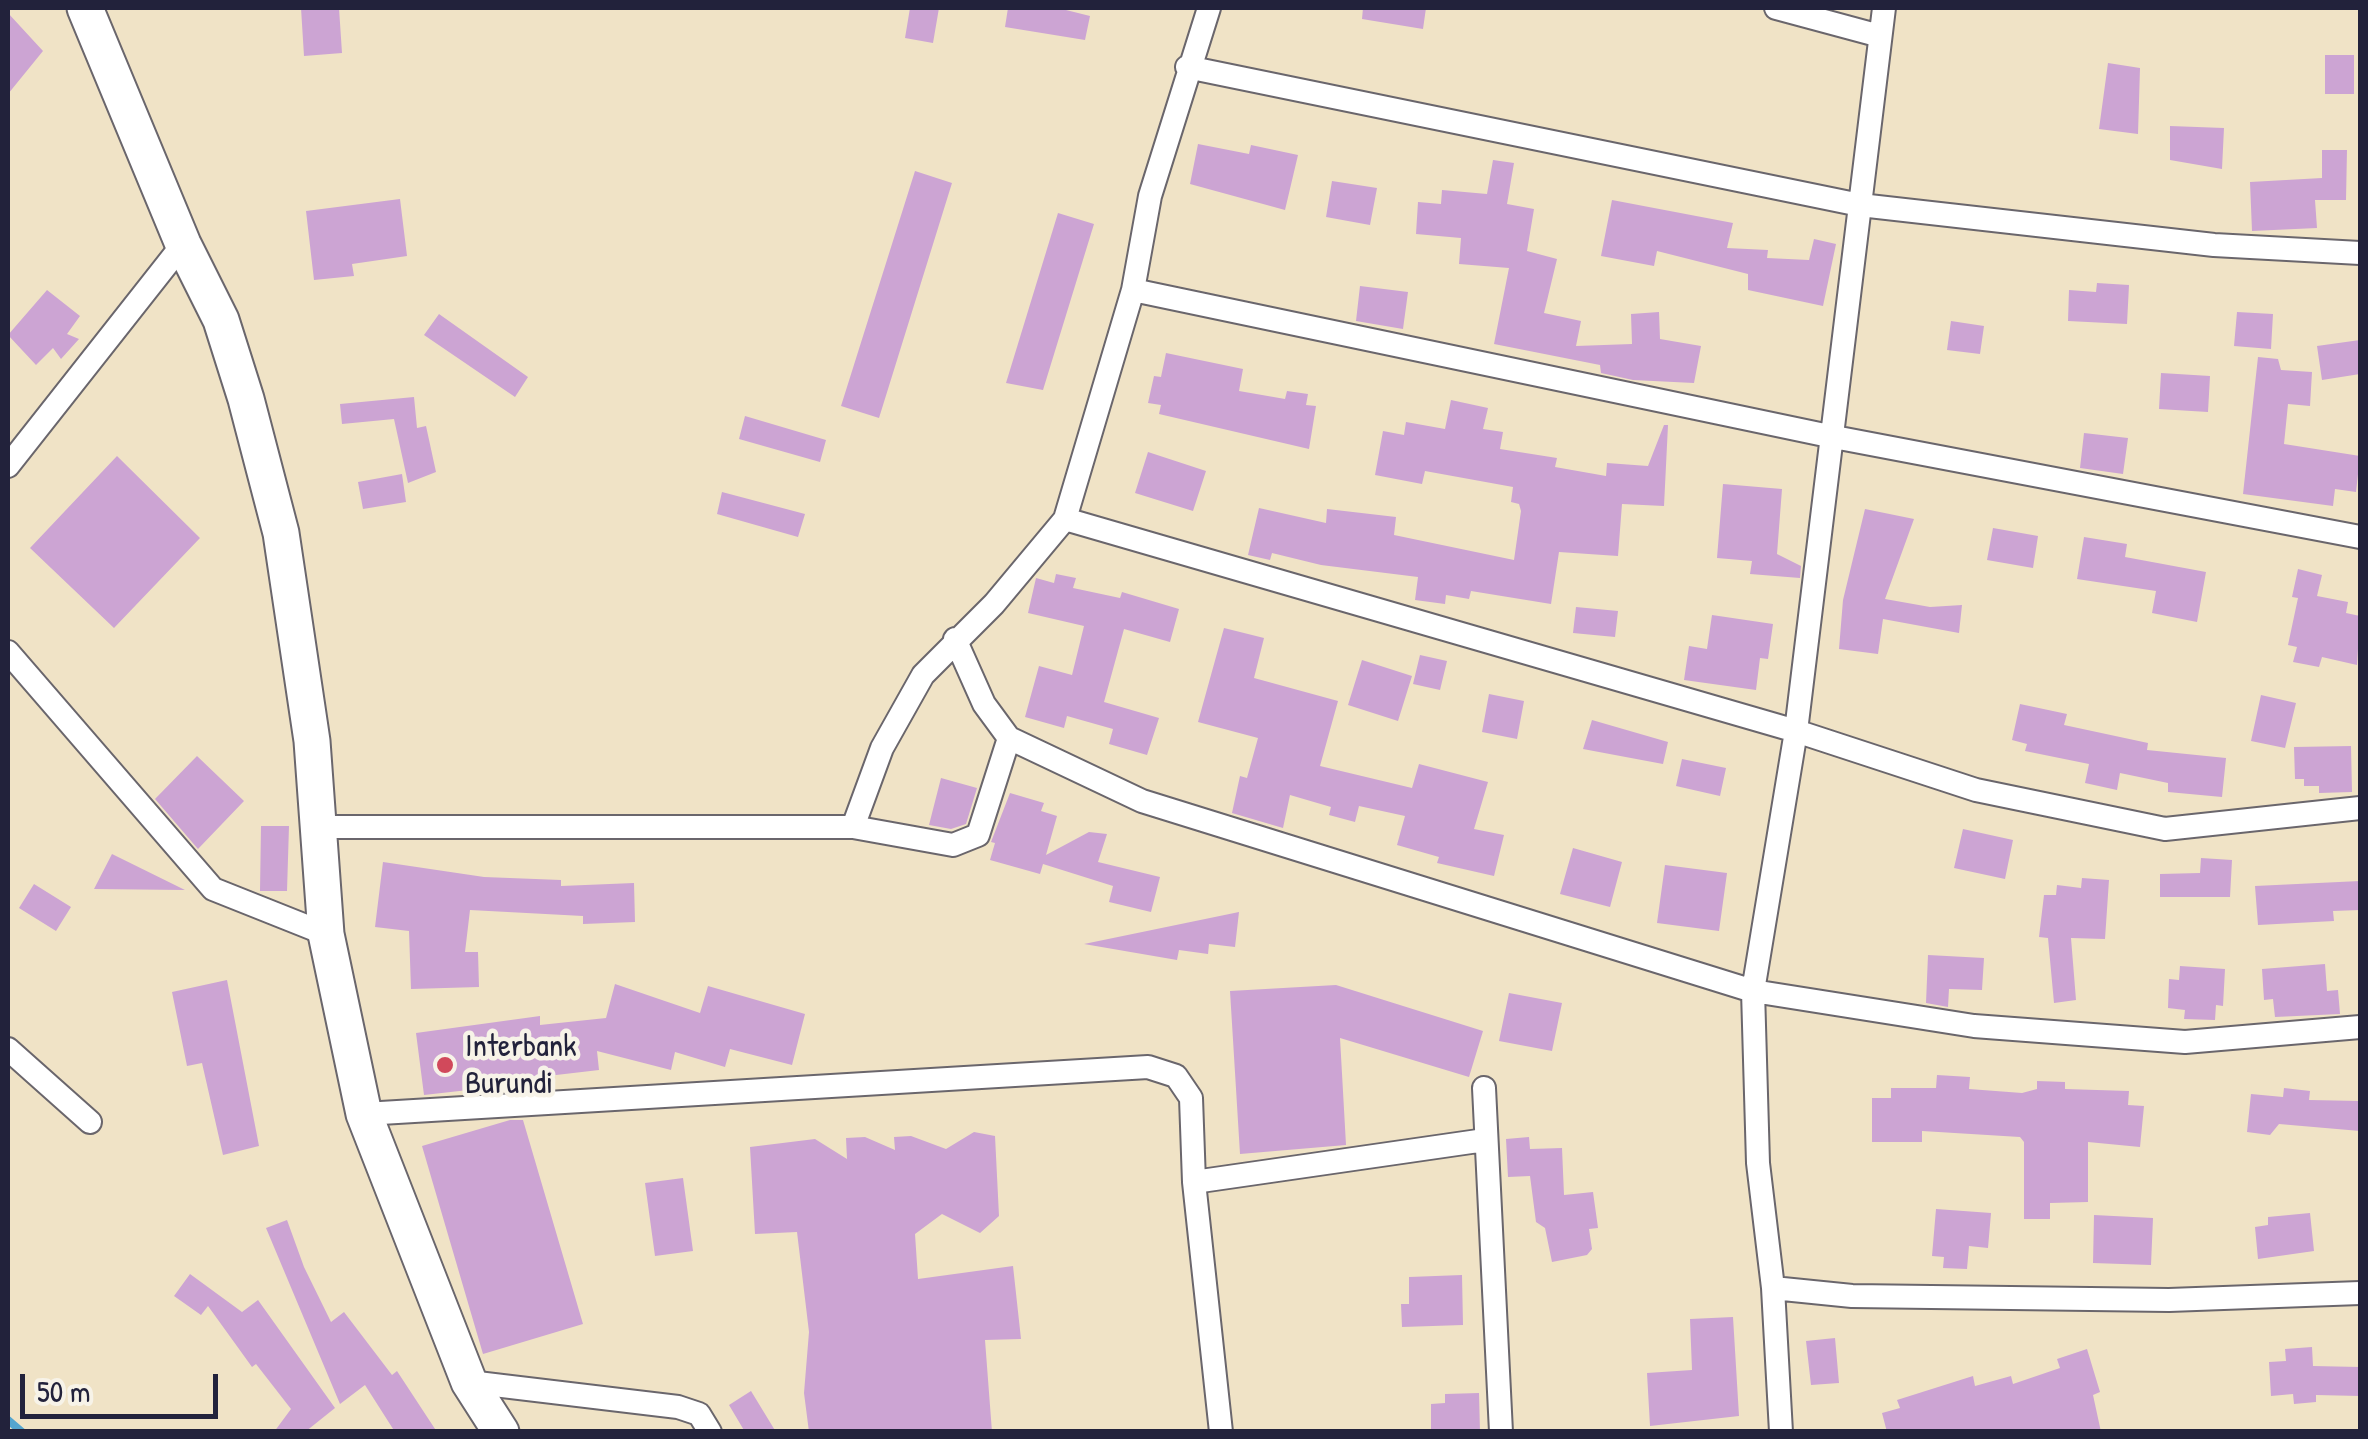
<!DOCTYPE html>
<style>
body{margin:0}
#map{position:relative;width:2368px;height:1439px;overflow:hidden;background:#f0e3c6;font-family:"Patrick Hand",sans-serif}
canvas{display:block}
.frame{position:absolute;inset:0;border:10px solid #22223b;pointer-events:none}
.scale{position:absolute;left:20px;top:1374px;width:198px;height:45px;box-sizing:border-box;border:5px solid #22223b;border-top:0;padding-left:12px;font-size:30px;line-height:35px;white-space:nowrap;color:#22223b;-webkit-text-stroke:8px #f7f3e8;paint-order:stroke}
</style>
<div id="map">
<canvas width="2368" height="1439"></canvas>
<div class="frame"></div>
<div class="scale">50 m</div>
</div>
<script>
const c = document.querySelector('canvas').getContext('2d');
c.lineJoin = 'round';
const shape = rows => new Path2D(rows.map(r => 'M' + r).join(''));
function strokePath(path, color, width, dash) { c.strokeStyle = color; c.lineWidth = width; c.lineCap = dash ? 'butt' : 'round'; c.setLineDash(dash || []); c.stroke(path); }
function fillPath(path, color) { c.fillStyle = color; c.fill(path, 'evenodd'); }
function label(font, color, halo, rows, align = 'center') {
  c.font = font + ' "Patrick Hand",sans-serif'; c.lineWidth = 9; c.setLineDash([]); c.textBaseline = 'middle'; c.strokeStyle = halo; c.fillStyle = color; for (const [text, x, y, turn = 0] of rows) {
    c.save(); c.translate(x, y); c.rotate((+turn || 0) * Math.PI / 180); c.textAlign = isNaN(turn) ? turn : align; if (halo) c.strokeText(text, 0, 0); c.fillText(text, 0, 0); c.restore();
  }
}
strokePath(shape([
 [8,1420,22,1432]
]), '#54a5cf', 8);
fillPath(shape([
 [301,8,339,8,342,53,304,56],
 [910,8,939,8,933,43,905,38],
 [1008,8,1058,8,1090,16,1085,40,1005,27],
 [1363,8,1426,8,1423,29,1362,19],
 [8,13,43,51,8,94],
 [2325,55,2354,55,2354,94,2325,94],
 [2108,63,2140,68,2138,134,2099,129],
 [2170,126,2224,128,2222,169,2170,160],
 [1198,144,1249,154,1251,145,1298,155,1285,210,1190,184],
 [2322,150,2347,150,2346,200,2315,200,2317,228,2252,231,2250,182,2322,178],
 [1493,160,1514,163,1507,204,1534,209,1527,251,1557,259,1544,313,1581,321,1576,346,1632,344,1631,314,1659,312,1660,339,1701,346,1694,383,1633,380,1601,373,1600,365,1494,344,1509,268,1459,264,1461,238,1416,234,1418,202,1441,204,1442,190,1487,194],
 [915,171,952,183,879,418,841,406],
 [1332,181,1377,188,1370,225,1326,217],
 [400,199,407,256,352,264,354,276,314,280,306,211],
 [1612,200,1733,223,1727,248,1768,250,1767,258,1809,260,1814,239,1836,244,1823,306,1748,290,1748,274,1657,251,1654,266,1601,256],
 [1058,213,1094,224,1043,390,1006,383],
 [2097,283,2129,285,2127,324,2068,321,2069,290,2096,292],
 [1360,286,1408,292,1403,329,1356,321],
 [47,290,80,316,67,334,79,339,61,359,53,348,36,365,8,335],
 [2237,312,2273,314,2271,349,2234,346],
 [439,314,528,377,515,397,424,335],
 [1951,321,1984,326,1980,354,1947,350],
 [2360,340,2360,374,2322,380,2317,346],
 [1166,353,1243,369,1239,391,1285,399,1287,391,1308,394,1306,405,1316,406,1309,449,1159,414,1161,405,1148,403,1154,376,1161,377],
 [2258,357,2278,359,2281,370,2312,372,2310,406,2288,404,2284,444,2360,456,2356,492,2335,489,2333,506,2243,494],
 [2161,373,2210,376,2208,412,2159,409],
 [414,397,417,428,426,426,436,472,408,483,394,419,342,424,340,404],
 [1451,400,1488,408,1483,429,1503,432,1500,449,1557,458,1555,467,1606,476,1607,463,1648,466,1664,425,1668,425,1664,506,1622,504,1618,556,1559,552,1551,604,1471,591,1469,599,1446,595,1445,604,1415,600,1418,577,1321,565,1272,553,1270,560,1248,555,1259,508,1326,523,1327,509,1396,517,1394,535,1514,560,1521,511,1519,504,1511,502,1513,487,1425,471,1422,484,1375,475,1383,431,1404,435,1406,422,1445,429],
 [745,416,826,440,820,462,739,439],
 [2084,433,2128,438,2123,474,2080,468],
 [1148,452,1206,471,1193,511,1135,493],
 [117,456,200,538,114,628,30,548],
 [402,474,406,502,363,509,358,482],
 [1723,484,1782,489,1777,554,1801,566,1800,578,1750,574,1752,561,1717,558],
 [722,492,805,514,798,537,717,514],
 [1865,509,1914,519,1885,599,1930,607,1962,605,1959,633,1883,619,1878,654,1839,649,1843,600],
 [1993,528,2038,536,2033,568,1987,560],
 [2084,537,2127,544,2125,557,2206,572,2197,622,2152,613,2156,591,2077,579],
 [2298,569,2322,575,2317,596,2348,602,2346,613,2360,616,2357,665,2322,657,2319,667,2293,662,2297,647,2288,645,2298,598,2292,597],
 [1056,574,1076,578,1073,588,1120,598,1122,592,1179,609,1170,642,1124,629,1104,702,1159,718,1147,755,1109,744,1113,729,1067,716,1064,728,1025,717,1039,666,1072,675,1084,626,1028,613,1036,578,1054,583],
 [1576,607,1618,611,1615,637,1573,633],
 [1712,615,1773,624,1768,659,1760,658,1756,690,1684,680,1689,646,1707,649],
 [1224,628,1264,638,1254,678,1338,701,1320,766,1412,788,1419,764,1488,782,1474,829,1504,835,1494,876,1437,863,1439,857,1397,845,1405,816,1359,806,1355,822,1329,815,1331,807,1290,795,1283,828,1232,813,1240,776,1247,778,1258,738,1198,722],
 [1420,655,1447,661,1440,690,1413,684],
 [1362,660,1412,676,1398,721,1348,705],
 [1489,694,1524,701,1517,739,1482,732],
 [2261,695,2296,703,2285,748,2251,741],
 [2020,704,2067,714,2064,725,2148,743,2147,750,2226,758,2222,797,2168,792,2168,783,2120,773,2117,790,2085,783,2089,764,2025,751,2027,744,2012,740],
 [1592,720,1668,742,1663,764,1583,749],
 [2351,746,2352,792,2319,793,2319,786,2304,786,2304,779,2295,779,2294,747],
 [197,756,244,801,198,849,155,799],
 [1682,759,1726,768,1720,796,1676,786],
 [941,778,977,788,966,824,951,829,929,825],
 [1010,793,1044,803,1041,811,1057,816,1046,855,1089,832,1107,834,1098,862,1160,877,1151,912,1109,902,1113,886,1043,864,1040,874,990,860,995,843,991,842],
 [261,826,289,826,287,891,260,891],
 [1963,829,2013,840,2005,879,1954,868],
 [1573,848,1622,862,1610,907,1560,894],
 [112,854,185,890,94,889],
 [2201,858,2232,860,2230,897,2160,897,2160,874,2200,873],
 [383,862,484,877,561,880,561,886,634,883,635,922,583,924,583,916,470,910,465,952,478,952,479,987,411,989,409,931,375,927],
 [1665,865,1727,873,1719,931,1657,923],
 [2082,878,2109,880,2105,939,2071,938,2076,1000,2054,1003,2048,938,2039,937,2044,895,2056,895,2057,885,2081,888],
 [2360,881,2360,910,2333,911,2334,921,2258,925,2255,886],
 [34,884,71,907,56,931,19,908],
 [1239,912,1235,947,1209,944,1208,954,1179,950,1177,960,1084,944],
 [1928,955,1984,958,1982,990,1949,989,1948,1007,1926,1003],
 [2325,964,2327,991,2338,990,2340,1014,2275,1017,2273,999,2264,1000,2262,969],
 [2180,966,2225,969,2223,1006,2216,1005,2215,1020,2184,1019,2185,1010,2168,1008,2169,979,2179,980],
 [227,980,259,1146,223,1155,202,1063,187,1066,172,992],
 [615,984,700,1013,708,986,805,1014,792,1065,730,1049,725,1067,675,1052,671,1070,597,1051,599,1070,539,1077,539,1082,424,1095,416,1033,540,1016,540,1025,606,1018],
 [1336,985,1483,1031,1469,1077,1340,1038,1346,1145,1240,1154,1230,991],
 [1509,993,1562,1003,1552,1051,1499,1041],
 [1937,1075,1970,1077,1969,1089,2022,1093,2037,1089,2037,1081,2065,1082,2065,1089,2129,1091,2128,1105,2144,1106,2140,1147,2088,1142,2088,1202,2050,1203,2050,1219,2024,1219,2024,1142,2020,1137,1922,1131,1922,1142,1872,1142,1872,1098,1891,1098,1891,1088,1936,1088],
 [2284,1088,2310,1091,2309,1100,2360,1101,2360,1131,2279,1124,2270,1135,2247,1132,2251,1094,2283,1097],
 [510,1120,523,1120,583,1324,483,1354,422,1146],
 [974,1132,995,1136,999,1216,980,1233,942,1214,915,1234,918,1279,1013,1266,1021,1339,985,1340,992,1432,809,1432,804,1393,809,1332,797,1232,755,1234,750,1147,815,1139,847,1159,846,1138,865,1137,895,1150,894,1137,911,1136,946,1149],
 [1529,1137,1530,1149,1562,1148,1564,1195,1593,1192,1598,1228,1589,1229,1592,1249,1587,1255,1552,1262,1545,1228,1536,1222,1530,1176,1508,1177,1506,1139],
 [683,1178,693,1251,655,1256,645,1183],
 [1936,1209,1991,1213,1988,1248,1969,1246,1967,1269,1943,1268,1944,1257,1932,1256],
 [2310,1213,2314,1251,2258,1259,2255,1227,2268,1225,2268,1217],
 [2094,1215,2153,1218,2151,1265,2093,1263],
 [287,1220,304,1267,331,1322,344,1312,392,1375,397,1371,437,1432,395,1432,365,1385,340,1404,266,1228],
 [190,1274,242,1312,258,1300,335,1408,305,1432,274,1432,291,1409,256,1364,252,1367,208,1306,201,1315,174,1296],
 [1462,1275,1463,1325,1402,1327,1401,1304,1409,1304,1409,1277],
 [1733,1317,1739,1416,1650,1426,1647,1373,1692,1370,1690,1319],
 [1835,1338,1839,1383,1811,1385,1806,1341],
 [2312,1347,2313,1366,2360,1367,2360,1396,2316,1395,2316,1402,2294,1404,2293,1394,2271,1396,2269,1362,2286,1361,2285,1349],
 [2087,1349,2100,1392,2093,1395,2101,1432,1887,1432,1882,1413,1900,1408,1897,1400,1973,1376,1975,1386,2011,1376,2013,1384,2060,1368,2057,1359],
 [751,1391,776,1432,745,1432,729,1405],
 [1479,1393,1480,1432,1431,1432,1431,1404,1445,1403,1445,1394]
]), '#cca4d3');
const minor = shape([
 [1776,8,1880,36],
 [1187,67,1860,205,2214,245,2360,253],
 [1133,290,1834,437,2360,537],
 [8,466,183,244],
 [1065,519,1796,731,1976,790,2165,829,2360,808],
 [955,639,984,704,1009,738,1142,801,1753,991,1974,1026,2185,1042,2360,1027],
 [8,652,213,889,326,934],
 [318,827,853,827,953,845,978,835,1009,738],
 [853,827,882,748,923,675,994,604,1065,519,1133,290,1150,196,1209,8],
 [8,1049,90,1122],
 [1484,1088,1501,1432],
 [364,1114,1148,1067,1176,1076,1191,1098,1194,1182,1221,1432],
 [1194,1182,1485,1140],
 [1773,1288,1852,1296,2169,1300,2360,1293],
 [469,1382,678,1407,699,1414,710,1432],
 [1781,1432,1773,1288,1758,1163,1753,991,1796,731,1884,8]
]);
const primary = shape([
 [85,8,183,244,221,320,246,399,281,533,312,741,326,934,364,1114,469,1382,501,1432]
]);
strokePath(minor, '#6a666c', 26);
strokePath(primary, '#6a666c', 39);
strokePath(minor, '#fff', 22);
strokePath(primary, '#fff', 35);
for (const [x, y, r, color] of [
 [445,1065,10,"#d1495b"]
]) { const dot = new Path2D(); dot.arc(x, y, r, 0, 2 * Math.PI); c.fillStyle = color; c.fill(dot); strokePath(dot, '#f7f3e8', 4); }
label('32px', '#22223b', '#f7f3e8', [
 ["Interbank",465,1047],
 ["Burundi",465,1084]
], 'left');
</script>
